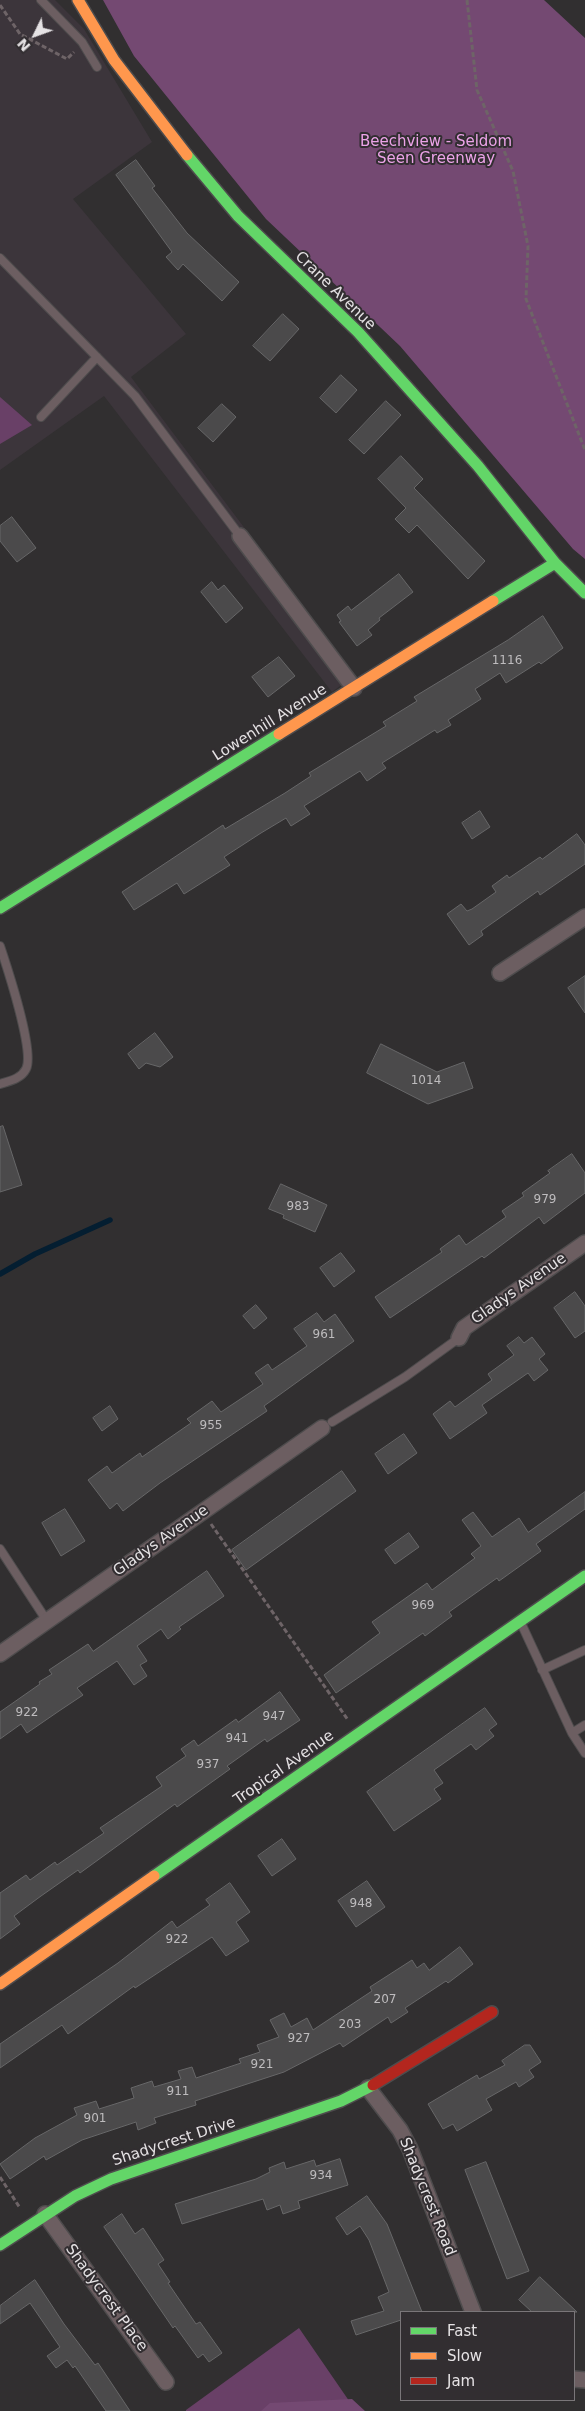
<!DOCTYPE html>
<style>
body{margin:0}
#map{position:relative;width:585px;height:2411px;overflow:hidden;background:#312f30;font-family:"DejaVu Sans",sans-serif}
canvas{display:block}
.legend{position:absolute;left:400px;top:2311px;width:175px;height:90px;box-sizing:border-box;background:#322e31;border:1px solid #7a7679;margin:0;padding:6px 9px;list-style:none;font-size:15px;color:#e5e2e4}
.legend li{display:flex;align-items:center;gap:10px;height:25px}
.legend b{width:25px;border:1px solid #7a7679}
.north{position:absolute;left:10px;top:10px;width:50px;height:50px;-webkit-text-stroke:4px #322e31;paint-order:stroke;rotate:228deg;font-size:14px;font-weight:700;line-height:20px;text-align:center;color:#e5e2e4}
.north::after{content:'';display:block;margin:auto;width:18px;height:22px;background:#e5e2e4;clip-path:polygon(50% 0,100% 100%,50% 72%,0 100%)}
</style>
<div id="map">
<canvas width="585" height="2411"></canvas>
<ul class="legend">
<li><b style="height:6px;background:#63d668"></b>Fast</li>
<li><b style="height:6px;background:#ff974d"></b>Slow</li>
<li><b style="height:6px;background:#b3261e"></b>Jam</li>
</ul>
<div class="north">N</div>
</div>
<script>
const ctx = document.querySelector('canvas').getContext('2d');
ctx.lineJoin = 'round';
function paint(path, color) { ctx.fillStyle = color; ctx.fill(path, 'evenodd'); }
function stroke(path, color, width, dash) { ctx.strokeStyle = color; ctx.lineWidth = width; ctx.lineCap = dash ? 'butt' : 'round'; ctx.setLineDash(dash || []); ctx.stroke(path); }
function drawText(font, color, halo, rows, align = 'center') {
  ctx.font = font + ' "DejaVu Sans",sans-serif'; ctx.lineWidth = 4; ctx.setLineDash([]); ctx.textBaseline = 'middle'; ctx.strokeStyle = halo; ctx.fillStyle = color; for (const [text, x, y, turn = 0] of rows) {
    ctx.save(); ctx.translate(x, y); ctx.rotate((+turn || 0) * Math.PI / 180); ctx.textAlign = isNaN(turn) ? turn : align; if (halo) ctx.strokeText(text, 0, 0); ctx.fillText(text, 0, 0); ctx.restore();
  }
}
paint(new Path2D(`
 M0,0H55L84,29L152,142L73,199L186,334L131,377L355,675L332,692L104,396L0,470Z`), '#3c353b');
paint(new Path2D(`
 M0,397L32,425L0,444Z
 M299,2328L356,2411H186V2410Z`), '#694067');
paint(new Path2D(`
 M103,0H544L585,38V559L573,549L400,346L266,219L134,56Z
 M352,2399L365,2411H261L270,2403Z`), '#744972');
stroke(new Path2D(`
 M0,1274L35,1254L110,1220`), '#041e31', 5.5);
const building = new Path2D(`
 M136,160L155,186L152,188L187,233L239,282L222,301L183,264L178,270L166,257L172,252L116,175Z
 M283,314L299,329L270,361L253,346Z
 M341,375L357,390L336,413L320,398Z
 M386,401L401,415L364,454L349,440Z
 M222,404L236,417L213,442L198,428Z
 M401,456L423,479L414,488L485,561L468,579L417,525L409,533L395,519L406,508L378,479Z
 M12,517L36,548L17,562L0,541V526Z
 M399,574L413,592L379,618L380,620L368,630L372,635L357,646L339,622L341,621L337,615L348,606L351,610Z
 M212,582L218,590L224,585L243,608L226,623L201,592Z
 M543,616L563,648L541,664L539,662L506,683L500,673L475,689L481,699L448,720L451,725L437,733L435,730L382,763L386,768L367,781L360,771L304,806L310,814L291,826L286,818L261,833L224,857L230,865L184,894L177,883L134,910L122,892L223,825L225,829L285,793L311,776L309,773L386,726L383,722L417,701L414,697L508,640Z
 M279,657L295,676L268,697L252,677Z
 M480,811L490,827L472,839L462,823Z
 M577,834L585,845V864L540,895L538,891L481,931L483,935L469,945L447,914L461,904L467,911L472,909L496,892L492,886L507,875L509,878L540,857L542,859Z
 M585,976V1013L568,988Z
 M155,1033L173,1057L160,1067L146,1063L139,1069L128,1054Z
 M381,1044L437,1072L464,1062L473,1088L428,1104L367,1073Z
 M3,1126L22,1185L0,1192V1127Z
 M572,1154L585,1173V1193L544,1224L539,1217L484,1258L482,1256L390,1318L375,1297L442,1252L440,1249L459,1235L466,1245L506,1217L502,1211L524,1196L522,1193L550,1173L548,1171Z
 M281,1184L327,1205L315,1232L283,1218L284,1215L269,1209Z
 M341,1253L355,1271L334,1287L320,1268Z
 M575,1292L585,1306V1331L575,1338L554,1308Z
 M256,1305L267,1318L254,1329L243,1316Z
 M317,1313L324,1322L335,1314L354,1341L264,1406L267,1411L160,1483L123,1511L117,1503L110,1509L88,1480L107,1466L112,1473L140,1453L142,1457L191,1423L187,1419L212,1401L221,1412L263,1384L255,1373L268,1364L272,1370L307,1346L294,1329Z
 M519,1337L524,1343L532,1337L545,1354L539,1359L548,1370L534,1381L528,1373L482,1405L487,1413L450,1439L433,1414L450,1401L455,1407L492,1380L488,1374L514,1355L507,1346Z
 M110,1406L118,1419L102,1431L93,1418Z
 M404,1434L417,1453L388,1474L375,1454Z
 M342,1471L356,1491L246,1570L232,1550Z
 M585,1492V1509L536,1544L541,1551L499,1581L497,1578L449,1612L452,1616L425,1636L423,1633L336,1693L324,1675L380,1633L372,1622L427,1583L432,1590L475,1558L471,1554L481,1546L462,1520L473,1512L492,1537L519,1518L528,1532Z
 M65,1509L85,1541L61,1556L42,1523Z
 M409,1533L419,1547L395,1564L385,1550Z
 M207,1571L224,1596L179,1627L181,1629L168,1639L161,1629L137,1646L147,1661L140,1665L147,1676L134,1685L117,1661L77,1688L83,1695L59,1711L27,1733L21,1724L0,1739V1712L40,1684L39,1682L52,1674L49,1670L88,1644L93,1651Z
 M280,1692L300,1720L267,1742L265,1739L227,1766L230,1769L177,1807L175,1804L80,1873L78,1870L41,1896L14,1916L20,1924L0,1939V1893L26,1875L30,1880L55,1862L57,1865L104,1833L100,1828L162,1786L156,1777L186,1756L181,1749L194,1740L198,1746L236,1719L238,1722Z
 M485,1708L497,1724L489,1730L494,1736L476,1750L471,1744L434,1770L443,1783L434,1789L441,1799L394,1831L367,1792Z
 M282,1839L296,1859L272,1876L258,1856Z
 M367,1881L385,1907L356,1927L338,1901Z
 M230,1883L250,1912L236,1922L249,1941L226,1956L212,1937L135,1988L134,1986L68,2034L62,2025L0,2068V2044L118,1963L172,1921L177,1928L210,1905L206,1900Z
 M460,1947L473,1964L448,1983L446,1981L405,2008L408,2012L391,2023L388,2017L343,2047L340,2043L284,2072L195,2101L196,2105L154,2118L156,2123L138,2130L136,2122L82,2140L46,2160L44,2156L10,2179L0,2164L35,2138L77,2115L74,2108L96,2101L99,2109L134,2098L131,2088L152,2081L154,2087L181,2079L178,2071L192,2067L196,2078L241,2063L239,2059L260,2052L257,2045L279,2037L270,2020L284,2013L291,2027L307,2018L313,2030L372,1991L370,1987L412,1960L417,1968L424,1963L429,1970Z
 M525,2045H530L541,2062L529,2070L534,2077L519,2087L516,2082L486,2099L492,2110L457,2131L453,2124L443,2129L428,2104L477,2075L479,2079L505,2065L502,2061Z
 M340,2159L348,2185L298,2201L300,2208L283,2214L280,2205L267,2210L263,2199L182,2224L175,2204L256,2179L270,2172L269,2168L284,2162L286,2169L314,2160L316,2166Z
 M486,2162L529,2271L507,2279L465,2170Z
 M367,2196L387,2224L422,2312H401V2320L356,2335L351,2321L384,2311L378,2297L389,2292L369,2240L360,2226L347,2235L336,2218Z
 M122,2214L135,2234L143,2228L164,2260L158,2264L170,2282L168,2283L196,2324L200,2322L222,2353L209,2362L203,2354L198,2358L175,2326L173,2328L104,2227Z
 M540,2277L577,2312H532L519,2300Z
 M35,2280L64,2324L95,2365L98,2363L130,2411H106L75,2366L73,2368L67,2360L56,2368L47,2356L60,2347L30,2303L0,2324V2306Z`);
paint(building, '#4b4a4b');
stroke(building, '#676768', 1);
const lane = new Path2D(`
 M41,0L82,42L97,67
 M0,258L135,396L240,536
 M41,417L97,357
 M0,946C7,967 35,1052 26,1069C21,1079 9,1081 0,1084
 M332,1422L405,1377L459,1338
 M0,1549L47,1621
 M521,1623L572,1733L585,1753
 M542,1670L585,1650
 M572,1733L585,1725`);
const street = new Path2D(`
 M240,536L354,688
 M500,973L585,917
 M459,1338L464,1328L585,1243
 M0,1654L322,1428
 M368,2088L400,2130L410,2149L473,2312
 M45,2214L166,2382
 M574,2379L585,2380`);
const fast = new Path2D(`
 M187,155L238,216L358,332L478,466L555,563L585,593
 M493,601L555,563
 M0,908L279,734
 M154,1876L585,1576
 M0,2245L75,2196L111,2179L341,2101L373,2085`);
const slow = new Path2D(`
 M78,0L114,60L187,155
 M279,734L493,601
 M0,1984L154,1876`);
const jam = new Path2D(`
 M373,2085L492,2012`);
stroke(lane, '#4e4c4d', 10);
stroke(street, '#4e4c4d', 18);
stroke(fast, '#4e4c4d', 14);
stroke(slow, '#4e4c4d', 14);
stroke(jam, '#4e4c4d', 14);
stroke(new Path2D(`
 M467,0L477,90L513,171L528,246L526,299L585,450
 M0,5L20,34L67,59L74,52
 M211,1524L348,1720
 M0,2177L20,2208`), '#6e6467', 3, [5, 2.5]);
stroke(lane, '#6c5e61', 8);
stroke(street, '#6c5e61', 15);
stroke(fast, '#63d668', 11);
stroke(slow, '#ff974d', 11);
stroke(jam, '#b3261e', 11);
drawText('12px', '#bebcbe', null, [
 ["1116",507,661],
 ["1014",426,1081],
 ["979",545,1200],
 ["983",298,1207],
 ["961",324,1335],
 ["955",211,1426],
 ["969",423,1606],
 ["922",27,1713],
 ["947",274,1717],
 ["941",237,1739],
 ["937",208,1765],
 ["948",361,1904],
 ["922",177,1940],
 ["207",385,2000],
 ["203",350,2025],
 ["927",299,2039],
 ["921",262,2065],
 ["911",178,2092],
 ["901",95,2119],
 ["934",321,2176]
]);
drawText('15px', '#eca3e8', '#322e31', [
 ["Beechview - Seldom",436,142],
 ["Seen Greenway",436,159]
]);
drawText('15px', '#e5e2e4', '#322e31', [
 ["Crane Avenue",335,291,44],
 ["Lowenhill Avenue",270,723,-32],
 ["Gladys Avenue",519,1289,-35],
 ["Gladys Avenue",161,1541,-35],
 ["Tropical Avenue",284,1768,-35],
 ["Shadycrest Drive",174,2142,-18],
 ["Shadycrest Road",427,2197,68],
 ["Shadycrest Place",106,2298,54]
]);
</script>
